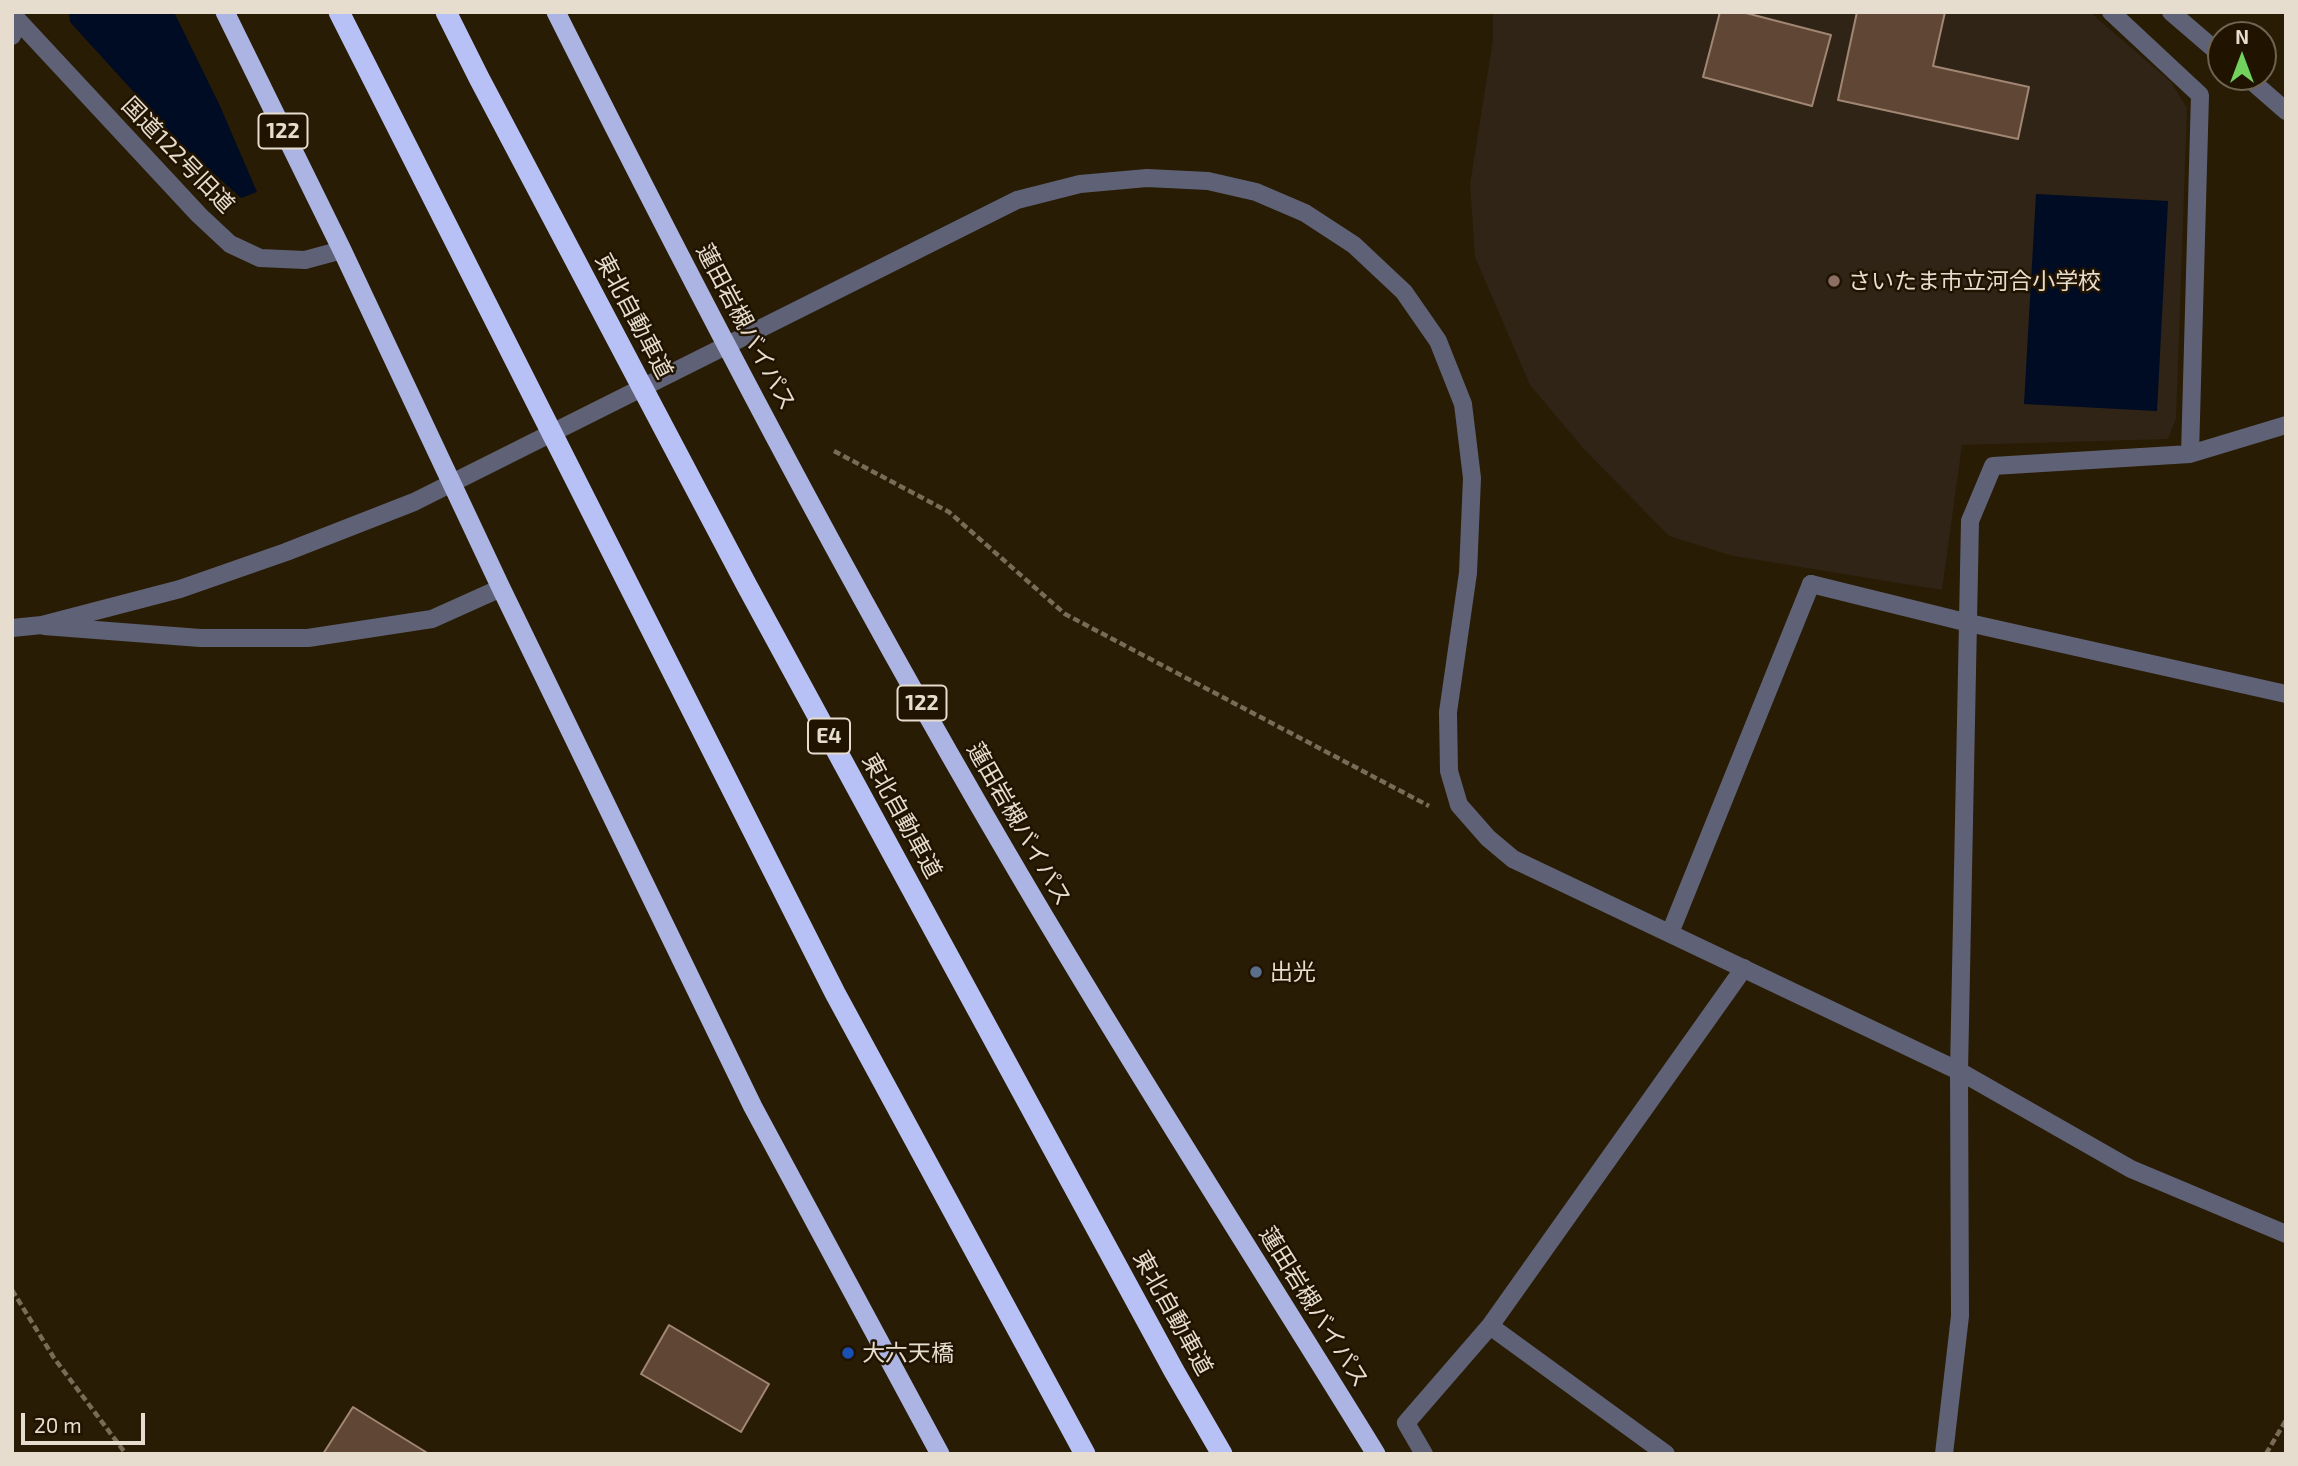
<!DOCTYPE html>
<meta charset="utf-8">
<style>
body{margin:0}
#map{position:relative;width:2298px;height:1466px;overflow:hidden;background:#291c04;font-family:"Exo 2",sans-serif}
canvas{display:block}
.frame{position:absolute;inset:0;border:14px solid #e6ddce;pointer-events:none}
.north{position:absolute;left:2207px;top:21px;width:70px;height:70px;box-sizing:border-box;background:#201300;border:2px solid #6f6452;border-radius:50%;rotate:0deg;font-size:19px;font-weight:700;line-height:28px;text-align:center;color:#e6ddce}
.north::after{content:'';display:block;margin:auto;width:24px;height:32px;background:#71d35e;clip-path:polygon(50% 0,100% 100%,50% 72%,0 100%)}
.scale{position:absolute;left:21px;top:1413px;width:124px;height:32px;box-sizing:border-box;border:4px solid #e6ddce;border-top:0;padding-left:9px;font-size:21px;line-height:24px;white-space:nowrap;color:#e6ddce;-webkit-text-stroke:5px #201300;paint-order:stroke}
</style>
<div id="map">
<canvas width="2298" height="1466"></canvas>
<div class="frame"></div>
<div class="north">N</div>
<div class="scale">20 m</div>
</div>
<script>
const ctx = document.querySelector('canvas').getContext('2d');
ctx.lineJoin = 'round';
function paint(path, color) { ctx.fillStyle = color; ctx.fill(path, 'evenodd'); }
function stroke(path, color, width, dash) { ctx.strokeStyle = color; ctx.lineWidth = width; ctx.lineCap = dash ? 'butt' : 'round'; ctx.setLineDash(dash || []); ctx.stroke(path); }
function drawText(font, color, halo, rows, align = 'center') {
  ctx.font = font + ' "Exo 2","Noto Sans JP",sans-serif'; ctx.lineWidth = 5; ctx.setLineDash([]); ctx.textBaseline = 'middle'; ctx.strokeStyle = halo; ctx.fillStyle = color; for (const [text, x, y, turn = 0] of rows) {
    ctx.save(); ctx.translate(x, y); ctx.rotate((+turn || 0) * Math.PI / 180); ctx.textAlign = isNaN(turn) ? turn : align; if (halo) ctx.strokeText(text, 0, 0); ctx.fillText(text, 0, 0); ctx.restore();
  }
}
paint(new Path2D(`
 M1493,12H2090L2171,82L2187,108L2176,419L2168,439L1962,445L1942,590L1733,556L1669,536L1582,447L1530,385L1475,257L1470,184L1493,40Z`), '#2f2415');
paint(new Path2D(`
 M69,12H174L220,106L257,192L241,198L182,145L70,22Z
 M2036,194L2168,201L2157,411L2024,404Z`), '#000b24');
const building = new Path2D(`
 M1720,12H1742L1831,35L1812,106L1703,77Z
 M1857,12H1945L1933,66L2029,87L2018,139L1838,100Z
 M669,1325L769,1384L741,1432L641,1374Z
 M353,1407L429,1454H323Z`);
paint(building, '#5f4635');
stroke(building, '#a28674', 2);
stroke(new Path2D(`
 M834,451L949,512L1065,614L1429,806
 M12,1290L54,1358L126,1454
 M2266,1454L2286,1420`), '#786c58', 4.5, [7, 3.5]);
stroke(new Path2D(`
 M1670,933L1811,584
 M1490,1326L1744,968
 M1424,1454L1406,1423L1490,1326L1666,1454`), '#5f6277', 18);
stroke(new Path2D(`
 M2111,12L2200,95L2190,454
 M12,36L18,21
 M1811,584L1969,623L2286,694
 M44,626L200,638H308L432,619L501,588
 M1959,1071L2131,1169L2286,1234
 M1944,1454L1960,1316L1959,1071L1970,521L1993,466L2190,454L2286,425`), '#5f6277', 18);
stroke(new Path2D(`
 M2171,12L2221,55
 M12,14L199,215L230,244L260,258L305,260L342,250
 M2247,77L2286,111
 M12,628L42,625L180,589L286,552L414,502L1017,200L1080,184L1147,178L1208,181L1256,192L1305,213L1354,245L1404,292L1438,341L1463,404L1472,478L1468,573L1448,712L1449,771L1459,805L1488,838L1513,859L1959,1071`), '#5f6277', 18);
stroke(new Path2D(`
 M225,12L342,250L501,588L753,1107L940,1454
 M556,12C698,295 845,577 1005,850C1124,1054 1252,1253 1376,1454`), '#acb4e3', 19);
stroke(new Path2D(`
 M339,12L835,993L1085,1454
 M446,12L479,78L746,584L1174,1371L1222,1454`), '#b8c1f5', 21);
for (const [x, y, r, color] of [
 [1834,281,7,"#8d6e63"],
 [1256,972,7,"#5c6f8a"],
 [848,1353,7,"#1a4fb4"]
]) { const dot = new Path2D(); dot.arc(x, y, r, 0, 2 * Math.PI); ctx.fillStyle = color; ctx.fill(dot); stroke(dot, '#201300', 2.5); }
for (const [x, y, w] of [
 [283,131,49],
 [922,703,49],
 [829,736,42]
]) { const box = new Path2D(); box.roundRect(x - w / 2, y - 17.5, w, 35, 5); ctx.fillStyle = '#201300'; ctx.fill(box); stroke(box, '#e6ddce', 2); }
drawText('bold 21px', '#e6ddce', null, [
 ["122",283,131],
 ["122",922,703],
 ["E4",829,736]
]);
drawText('23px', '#e6ddce', '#201300', [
 ["国道122号旧道",178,155,46],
 ["東北自動車道",634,316,62],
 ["蓮田岩槻バイパス",746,327,62],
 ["東北自動車道",902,816,61],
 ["蓮田岩槻バイパス",1019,824,60],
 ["蓮田岩槻バイパス",1314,1307,58],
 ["東北自動車道",1173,1313,61]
]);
drawText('23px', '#e6ddce', '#201300', [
 ["さいたま市立河合小学校",1848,281],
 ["出光",1270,972],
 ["大六天橋",862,1353]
], 'left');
</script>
